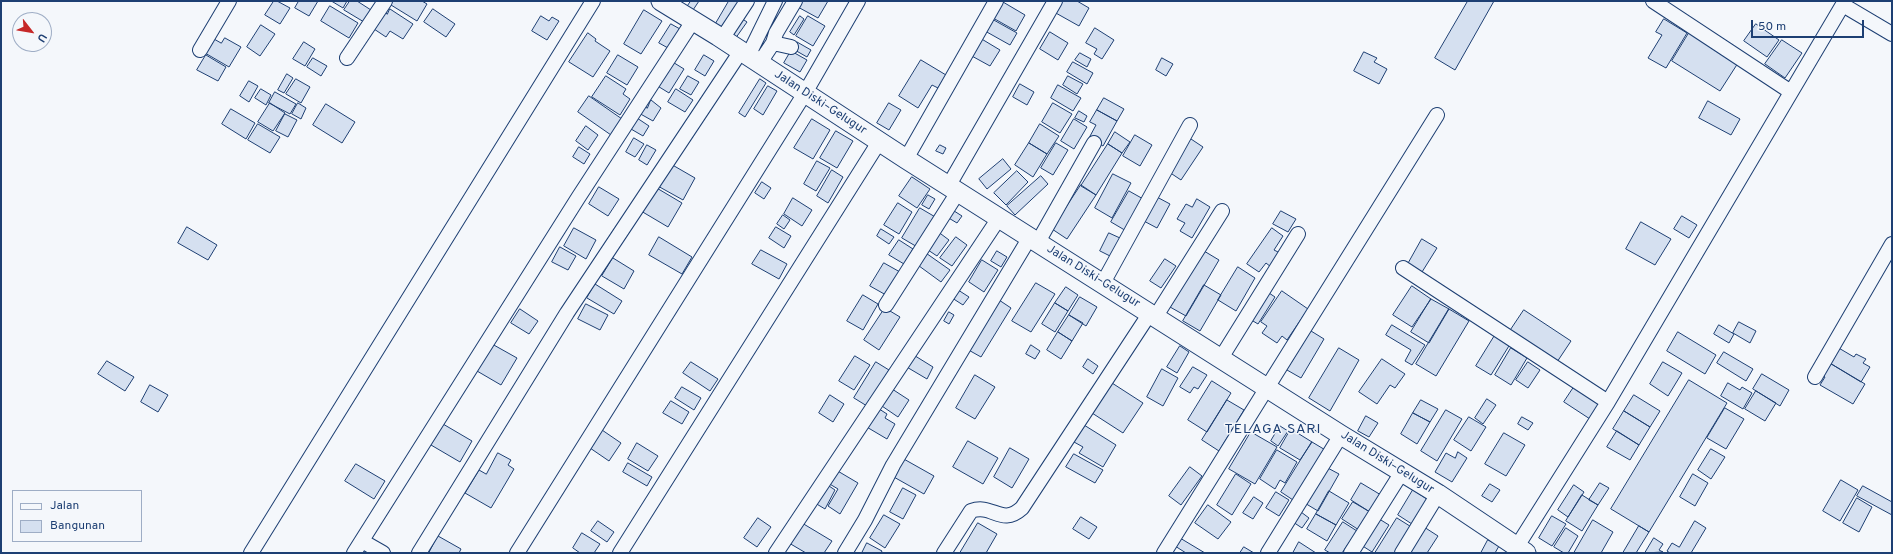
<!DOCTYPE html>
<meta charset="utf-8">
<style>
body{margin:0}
#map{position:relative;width:1893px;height:554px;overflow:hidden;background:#f4f7fb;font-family:Overpass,sans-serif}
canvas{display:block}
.frame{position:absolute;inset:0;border:2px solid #1d3f73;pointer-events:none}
.legend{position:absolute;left:12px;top:490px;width:130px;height:52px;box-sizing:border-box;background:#f4f7fb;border:1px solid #9eadc5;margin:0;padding:5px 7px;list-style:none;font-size:12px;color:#1d3f73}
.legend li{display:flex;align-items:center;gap:8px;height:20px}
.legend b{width:20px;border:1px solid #9eadc5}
.north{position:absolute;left:12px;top:12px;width:40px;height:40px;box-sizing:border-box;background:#f4f7fb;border:1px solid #9eadc5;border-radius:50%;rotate:121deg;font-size:11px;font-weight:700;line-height:16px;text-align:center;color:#1d3f73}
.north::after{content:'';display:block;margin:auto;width:14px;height:18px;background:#c62828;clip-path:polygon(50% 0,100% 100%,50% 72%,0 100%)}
.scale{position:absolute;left:1751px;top:20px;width:113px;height:18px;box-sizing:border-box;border:2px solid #1d3f73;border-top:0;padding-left:5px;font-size:12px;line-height:14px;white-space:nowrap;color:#1d3f73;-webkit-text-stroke:3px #f4f7fb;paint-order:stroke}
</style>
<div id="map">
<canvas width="1893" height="554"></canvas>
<div class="frame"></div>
<ul class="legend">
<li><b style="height:5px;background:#f4f7fb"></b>Jalan</li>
<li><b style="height:11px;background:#d5e0f0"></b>Bangunan</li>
</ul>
<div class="north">U</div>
<div class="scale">50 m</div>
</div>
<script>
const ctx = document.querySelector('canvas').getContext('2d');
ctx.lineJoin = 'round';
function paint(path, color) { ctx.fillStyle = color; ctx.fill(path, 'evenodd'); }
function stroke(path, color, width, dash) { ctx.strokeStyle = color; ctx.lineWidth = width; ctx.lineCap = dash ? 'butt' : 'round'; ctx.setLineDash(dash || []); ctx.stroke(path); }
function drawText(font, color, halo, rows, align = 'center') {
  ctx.font = font + ' Overpass,sans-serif'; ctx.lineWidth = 3; ctx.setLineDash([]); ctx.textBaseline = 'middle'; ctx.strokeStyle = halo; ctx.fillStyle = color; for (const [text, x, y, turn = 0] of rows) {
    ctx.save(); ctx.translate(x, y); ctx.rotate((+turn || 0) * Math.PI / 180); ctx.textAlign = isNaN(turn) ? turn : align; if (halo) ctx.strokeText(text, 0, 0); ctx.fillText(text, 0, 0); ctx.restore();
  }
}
const building = new Path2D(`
 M274,1H277L290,8L280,24L265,15Z
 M299,1H318L309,16L295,8Z
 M334,1H347L343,8L333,2Z
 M350,1H357L371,10L364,22L344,10Z
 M393,1H422L427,4L417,21L391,5Z
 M691,1H699L693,10L687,7Z
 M729,1H742L724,31L715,25Z
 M799,1H828L818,18L796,6Z
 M1061,1H1077L1089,8L1079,26L1054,12Z
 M1468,1H1494L1455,70L1435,58Z
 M1003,2L1025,15L1016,31L993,18Z
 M330,6L358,23L349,38L321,21Z
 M390,9L413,24L403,39L390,31L386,37L371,27L382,10L387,14Z
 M433,9L455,24L446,37L424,22Z
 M644,10L662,21L641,54L624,44Z
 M541,16L549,21L552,17L559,21L547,40L532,31Z
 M738,16L747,22L735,39L727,34Z
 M800,16L804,19L794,35L790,32Z
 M808,16L825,26L813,46L796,36Z
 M992,19L1017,33L1010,45L985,31Z
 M1664,19L1687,33L1666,68L1648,58L1662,35L1656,32Z
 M671,24L680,29L668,48L659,43Z
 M1756,24L1779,40L1767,57L1744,41Z
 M261,25L275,34L260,56L247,47Z
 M1095,28L1114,40L1102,59L1094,54L1097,49L1086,43Z
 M1050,32L1068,43L1058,60L1040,49Z
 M588,33L596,39L595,41L610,51L593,77L569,62Z
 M1689,33L1738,63L1720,91L1672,61Z
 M225,38L241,47L229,67L205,53L214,39L221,43Z
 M980,38L1000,50L990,66L970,55Z
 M1782,40L1802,53L1785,78L1765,64Z
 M304,42L315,49L305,66L293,59Z
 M797,42L811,50L807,57L793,49Z
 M791,51L807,60L800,72L784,63Z
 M1364,52L1377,58L1374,62L1387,69L1379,84L1354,71Z
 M1080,53L1091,59L1087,67L1075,60Z
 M206,55L226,67L218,81L197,70Z
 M618,55L638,67L627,85L607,73Z
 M704,55L714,61L705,76L695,70Z
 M313,58L327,66L321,76L307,67Z
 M1162,58L1173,64L1166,76L1156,70Z
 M921,60L946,75L938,88L932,85L918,108L899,96Z
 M671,61L684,69L669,93L656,85Z
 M1073,62L1093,73L1087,84L1067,72Z
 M287,74L293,78L284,93L278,90Z
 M606,76L626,89L623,94L630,99L620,115L592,97Z
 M688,76L699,82L691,95L680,89Z
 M1068,76L1083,84L1077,94L1063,85Z
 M296,79L310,87L301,103L286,94Z
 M760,79L766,83L745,117L739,113Z
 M249,81L258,86L249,102L240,96Z
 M1020,84L1034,92L1027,105L1013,97Z
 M1058,85L1081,98L1073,111L1051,98Z
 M768,86L777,91L763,115L754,109Z
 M261,89L271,95L266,105L255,98Z
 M676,89L693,100L685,112L668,102Z
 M275,92L296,104L290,114L269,103Z
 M589,96L622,119L611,135L578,112Z
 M1104,98L1124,109L1117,121L1097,110Z
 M651,100L661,108L653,121L637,112L642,105L647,108Z
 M1708,101L1740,119L1731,135L1699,118Z
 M270,103L285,113L273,131L258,122Z
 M298,103L306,108L301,119L292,114Z
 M889,103L901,110L889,130L877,123Z
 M1053,103L1072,114L1060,133L1042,122Z
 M326,104L355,122L342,143L313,125Z
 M231,109L255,123L246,139L222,124Z
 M1097,110L1117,121L1103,146L1089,138L1096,125L1090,122Z
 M1079,111L1087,116L1084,122L1075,118Z
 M285,114L297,120L288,137L276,131Z
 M637,118L649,126L643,136L631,129Z
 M812,119L830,130L813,159L794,148Z
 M1074,119L1087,127L1074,149L1061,141Z
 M258,124L280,137L270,153L248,140Z
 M1040,124L1059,136L1047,154L1029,143Z
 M586,126L598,135L588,150L576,141Z
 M836,131L853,141L837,168L820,158Z
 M1115,132L1130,142L1122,153L1108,144Z
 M1135,135L1152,145L1140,166L1123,156Z
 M1188,137L1203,147L1181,180L1166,170Z
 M634,138L644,144L635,157L626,152Z
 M1029,143L1047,154L1033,177L1015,165Z
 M1056,143L1068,150L1053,175L1041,168Z
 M1108,144L1122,153L1096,195L1081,186Z
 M647,145L656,150L647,165L639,160Z
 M940,145L946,148L943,154L936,151Z
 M579,147L590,154L584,164L573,157Z
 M1003,159L1011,169L987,189L979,179Z
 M817,161L830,168L816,191L804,184Z
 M669,163L695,178L683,200L656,185Z
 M832,170L843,177L828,203L817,196Z
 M1017,171L1028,182L1006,205L994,193Z
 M1113,174L1131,183L1112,218L1095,208Z
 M1041,176L1048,184L1015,215L1007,206Z
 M912,177L930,189L917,208L899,196Z
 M762,182L771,188L764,199L755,193Z
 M1081,185L1096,195L1067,239L1052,229Z
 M599,187L619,199L608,216L589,204Z
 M655,187L682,203L668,227L641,211Z
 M1129,191L1145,200L1128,232L1111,222Z
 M928,195L935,199L929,209L922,205Z
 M1155,196L1170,204L1157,228L1142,220Z
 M793,198L812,210L802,226L784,214Z
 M1197,199L1210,207L1192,238L1180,231L1185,223L1177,219L1186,204L1192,207Z
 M898,203L912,212L899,234L884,225Z
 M920,208L937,218L919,248L902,238Z
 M951,209L962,216L957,223L947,217Z
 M1281,211L1296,219L1288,232L1273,224Z
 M783,215L790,220L784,229L777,224Z
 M1682,216L1697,225L1689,238L1674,229Z
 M1641,222L1671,239L1655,265L1626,249Z
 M187,227L217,245L208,260L178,243Z
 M776,227L791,236L784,248L769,238Z
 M574,228L596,240L586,259L564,246Z
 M1272,228L1283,236L1274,250L1280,253L1271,267L1266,263L1259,272L1247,264Z
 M881,229L894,237L889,244L877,236Z
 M937,231L949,240L937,256L925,248Z
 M1109,233L1120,238L1110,256L1100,251Z
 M659,237L692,257L682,274L649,255Z
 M956,237L967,245L952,266L940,258Z
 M1422,239L1437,248L1422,272L1408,264Z
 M899,240L913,249L904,264L889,255Z
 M560,247L576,256L568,270L552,262Z
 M761,250L787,264L779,279L752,264Z
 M923,251L950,270L941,282L915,263Z
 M997,251L1007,257L1001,267L991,261Z
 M1204,251L1219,260L1186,316L1170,307Z
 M613,258L634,271L624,289L602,276Z
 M1165,259L1176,266L1161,288L1150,281Z
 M982,260L998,270L984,292L969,282Z
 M884,263L900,272L886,295L870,286Z
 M1238,267L1255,278L1236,311L1218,300Z
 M1036,283L1055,294L1031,332L1012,321Z
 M595,284L622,301L614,314L587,298Z
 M1204,285L1221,295L1200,331L1183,321Z
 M1412,286L1431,299L1412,327L1393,315Z
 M1066,287L1078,295L1068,311L1055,303Z
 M1260,287L1275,297L1258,324L1243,315Z
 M955,288L969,297L963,305L949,296Z
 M1282,291L1308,309L1287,340L1282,336L1277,343L1262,333L1267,326L1261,322Z
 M863,295L878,304L863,330L847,321Z
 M1080,297L1097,307L1086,326L1069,315Z
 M996,298L1011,308L981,357L965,348Z
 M1431,299L1449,309L1429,343L1411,332Z
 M1055,303L1068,311L1055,332L1042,324Z
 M586,304L608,315L600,330L578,319Z
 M885,308L900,317L879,350L864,340Z
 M520,309L538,321L529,334L511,323Z
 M1449,309L1469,321L1436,376L1416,364Z
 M1524,310L1571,341L1557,362L1510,331Z
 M949,312L954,315L949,324L944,321Z
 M1069,315L1083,323L1072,341L1058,332Z
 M1739,322L1756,331L1750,343L1733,333Z
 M1392,325L1425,345L1412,365L1405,361L1411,350L1386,335Z
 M1719,325L1734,334L1729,343L1714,334Z
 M1311,331L1324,339L1301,378L1287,370Z
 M1058,332L1072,341L1061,359L1047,350Z
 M1497,332L1512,341L1491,375L1476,366Z
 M1678,332L1716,355L1705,374L1667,351Z
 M492,344L517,358L501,385L477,371Z
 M1031,345L1040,351L1035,359L1026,354Z
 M1180,346L1189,352L1177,373L1167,367Z
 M1837,347L1854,357L1856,354L1866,359L1863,363L1870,367L1861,382L1828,362Z
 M1339,348L1359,360L1330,411L1309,398Z
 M1511,348L1527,358L1511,385L1495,375Z
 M1724,352L1753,369L1746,381L1717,363Z
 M912,354L933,367L927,379L905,366Z
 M855,356L870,365L854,390L839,381Z
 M1088,359L1098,366L1093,374L1083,367Z
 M1382,359L1405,374L1395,388L1390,385L1377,404L1359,392Z
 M107,361L134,377L125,391L98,374Z
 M691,362L718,379L710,391L683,373Z
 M876,362L889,370L867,406L854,398Z
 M1528,362L1540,370L1528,388L1516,380Z
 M1663,362L1682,373L1668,396L1650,384Z
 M1828,362L1865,384L1853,404L1820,385L1825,377L1821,374Z
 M1193,367L1207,375L1198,389L1194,387L1190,393L1180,387Z
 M1162,369L1178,378L1163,406L1147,397Z
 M1762,374L1789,390L1780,406L1753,389Z
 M975,375L995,387L975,419L956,408Z
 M1689,380L1727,403L1649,532L1611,509Z
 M1212,381L1231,393L1207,432L1188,420Z
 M1112,383L1143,403L1123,433L1092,413Z
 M1728,383L1740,390L1742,387L1752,393L1743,409L1721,396Z
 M1576,384L1602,401L1590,419L1564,402Z
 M150,385L168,395L158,412L141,402Z
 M682,387L701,398L694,410L675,398Z
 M889,387L909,400L898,417L879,404Z
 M1756,391L1776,403L1765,421L1745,409Z
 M830,395L844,404L833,422L819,413Z
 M1634,395L1660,411L1650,427L1624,411Z
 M1487,399L1496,405L1483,424L1475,418Z
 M1227,400L1244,410L1219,451L1202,440Z
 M1421,400L1438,409L1430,422L1413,413Z
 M671,401L689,412L682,424L663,413Z
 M876,407L887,414L885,418L895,424L887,439L865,426Z
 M1725,408L1744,419L1726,449L1707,438Z
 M1446,410L1462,419L1437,461L1421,451Z
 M1624,411L1650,427L1639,445L1613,429Z
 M1413,413L1430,422L1417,444L1401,434Z
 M1366,416L1378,423L1369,437L1358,431Z
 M1469,417L1486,427L1471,451L1454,440Z
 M1522,417L1533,423L1528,430L1518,424Z
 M443,424L472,441L460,462L431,445Z
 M1084,425L1116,445L1103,467L1079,453L1083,447L1074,442Z
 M1280,426L1288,431L1278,446L1271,441Z
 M1291,429L1312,442L1300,460L1280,448Z
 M602,430L621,443L609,461L590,448Z
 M1617,431L1639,445L1630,460L1607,447Z
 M1251,432L1277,447L1255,484L1229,469Z
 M1504,433L1525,445L1506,476L1485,464Z
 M968,441L998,458L983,484L953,467Z
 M1312,442L1327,451L1296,502L1281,492Z
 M637,443L658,456L648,471L628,459Z
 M1010,448L1029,459L1012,488L994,477Z
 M1711,449L1725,457L1711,479L1698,470Z
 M1277,450L1297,462L1285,483L1280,480L1275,489L1260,479Z
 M1458,452L1467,458L1452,482L1435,472L1446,453L1455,458Z
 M498,453L511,460L508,465L514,469L491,508L465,493L479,470L486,474Z
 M1074,454L1103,470L1095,483L1066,467Z
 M902,458L934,476L924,494L892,476Z
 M628,463L652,477L647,486L623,472Z
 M356,464L385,481L374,499L345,481Z
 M1324,466L1339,474L1318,511L1303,502Z
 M1190,467L1202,476L1181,505L1169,496Z
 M836,470L858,483L840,514L828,506L838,489L828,483Z
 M1236,474L1251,484L1232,515L1217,505Z
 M1693,474L1708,483L1695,506L1680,497Z
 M1841,480L1858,490L1840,521L1823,511Z
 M1361,483L1381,495L1370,512L1351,500Z
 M1600,483L1609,488L1598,505L1589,500Z
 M826,484L835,490L825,509L815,503Z
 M1490,484L1500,490L1492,502L1482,496Z
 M1574,485L1584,492L1568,517L1558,510Z
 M1863,486L1892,502V515L1857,496Z
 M903,488L916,495L903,519L890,512Z
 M1413,490L1430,501L1415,526L1398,515Z
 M1329,491L1349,503L1336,525L1316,514Z
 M1276,492L1289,500L1279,516L1266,508Z
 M1582,495L1598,505L1582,531L1566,521Z
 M1254,497L1263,503L1253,519L1243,513Z
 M1857,498L1872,507L1859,532L1843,523Z
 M1353,502L1370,512L1359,530L1342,519Z
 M1208,505L1231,522L1218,539L1195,523Z
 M1297,509L1309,518L1302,528L1290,520Z
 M1316,514L1336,525L1327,541L1307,529Z
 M884,515L900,524L885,548L870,538Z
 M1552,516L1566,524L1552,546L1539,538Z
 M1081,517L1097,527L1089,539L1073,529Z
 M1376,517L1389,525L1372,552L1358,543Z
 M758,518L771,527L757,547L744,538Z
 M1397,518L1413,528L1398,553H1375Z
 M1593,520L1613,532L1601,553H1574Z
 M598,521L614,532L607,542L591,531Z
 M1695,521L1706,528L1691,553H1670L1667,551L1672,543L1679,547Z
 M1343,522L1357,531L1342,553H1330L1325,550Z
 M802,523L832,541L824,553H806L789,543Z
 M978,523L997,534L986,553H960Z
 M1639,526L1649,532L1636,553H1623Z
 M1424,527L1438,536L1427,553H1408Z
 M1566,528L1578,536L1568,553H1564L1554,547Z
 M582,533L600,544L594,553H580L573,548Z
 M438,536L461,549L459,553H429Z
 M1180,538L1205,553H1186L1175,546Z
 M1654,538L1663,544L1659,550L1663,552L1645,553Z
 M1488,540L1499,546L1495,553H1481Z
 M1299,542L1316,553H1293Z
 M867,543L882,551L881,553H862Z
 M1244,547L1254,553H1240Z`);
paint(building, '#d5e0f0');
stroke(building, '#1d3f73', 1);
const minor = new Path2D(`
 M1653,1L1791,92
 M1843,5L1892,34
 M722,39L747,1
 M773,43L776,33L795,1
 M200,50L229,1
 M748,56L775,1
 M347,58L385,1
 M759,64L773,43L791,47
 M906,159L996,1
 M949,185L1055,1
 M1038,242L1094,143
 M1403,268L1608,402
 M1103,283L1190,125
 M886,305L958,192
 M1156,316L1222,211
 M1221,358L1298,234
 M1815,377L1892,244
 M362,541L383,553
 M1516,548L1608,402L1845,1
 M251,553L593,1
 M354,553L578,198L693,21
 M419,553L567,313L741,51
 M517,553L805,93L858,1
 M620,553L879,142
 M776,553L999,218
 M845,553L865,520L893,465L1030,237
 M944,553L971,511C993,503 1001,527 1022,508L1150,313
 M1164,553L1437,115
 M1268,553L1341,435
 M1351,553L1402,472
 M1402,553L1438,494`);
const secondary = new Path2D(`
 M661,1L718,36L906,159L1341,435L1438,494L1526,553`);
stroke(minor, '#1d3f73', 16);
stroke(secondary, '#1d3f73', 21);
stroke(minor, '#f4f7fb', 14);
stroke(secondary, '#f4f7fb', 19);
drawText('12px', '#1d3f73', '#f4f7fb', [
 ["Jalan Diski–Gelugur",820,103,33],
 ["Jalan Diski–Gelugur",1093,277,32],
 ["Jalan Diski–Gelugur",1387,463,32]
]);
ctx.letterSpacing = '1px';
drawText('14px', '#1d3f73', '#f4f7fb', [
 ["TELAGA SARI",1273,430]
]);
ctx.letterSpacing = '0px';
</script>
